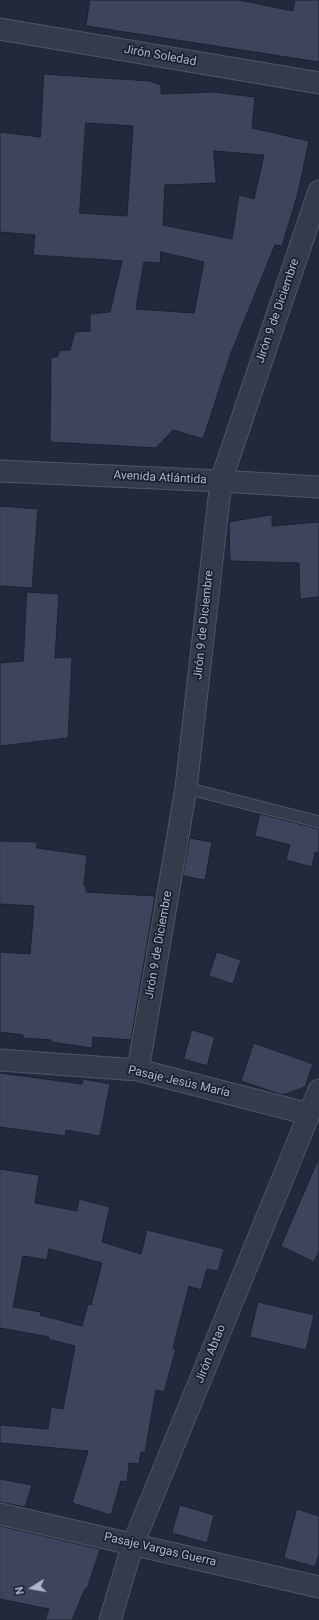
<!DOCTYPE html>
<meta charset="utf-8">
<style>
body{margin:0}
#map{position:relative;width:319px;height:1620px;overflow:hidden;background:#21293b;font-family:Roboto,sans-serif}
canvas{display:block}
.north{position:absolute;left:12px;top:1568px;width:40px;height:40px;-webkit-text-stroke:3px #1a2030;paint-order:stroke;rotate:259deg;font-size:11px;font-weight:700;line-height:16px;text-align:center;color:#afb6c7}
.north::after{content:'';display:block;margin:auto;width:14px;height:18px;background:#afb6c7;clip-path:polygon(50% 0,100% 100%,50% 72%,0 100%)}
</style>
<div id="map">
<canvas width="319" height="1620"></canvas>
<div class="north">N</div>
</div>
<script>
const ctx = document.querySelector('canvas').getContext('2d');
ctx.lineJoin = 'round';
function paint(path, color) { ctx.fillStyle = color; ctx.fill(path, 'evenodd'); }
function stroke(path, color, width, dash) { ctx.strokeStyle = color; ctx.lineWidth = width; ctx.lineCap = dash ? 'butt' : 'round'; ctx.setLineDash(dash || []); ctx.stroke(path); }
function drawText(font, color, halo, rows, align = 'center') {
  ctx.font = font + ' Roboto,sans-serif'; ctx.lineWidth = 3.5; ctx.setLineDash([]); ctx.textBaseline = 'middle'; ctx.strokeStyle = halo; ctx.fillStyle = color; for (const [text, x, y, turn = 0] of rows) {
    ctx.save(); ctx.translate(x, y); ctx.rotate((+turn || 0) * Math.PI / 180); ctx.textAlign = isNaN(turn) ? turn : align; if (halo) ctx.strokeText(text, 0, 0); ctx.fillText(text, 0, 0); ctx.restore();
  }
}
const building = new Path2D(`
 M90,0H239L293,11L295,0H319V62L86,26Z
 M44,74L150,81L161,85V94L214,92L255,97L252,128L309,141L298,193L282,246L275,245L231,353L203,439L173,430L156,448L50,442L51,358L58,356L59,351L70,350L75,332L90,331V314L110,312L122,261L33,255L35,235L0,232V132L40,137ZM86,123L133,126L127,216L80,213ZM214,151L264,155L254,199L239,195L232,239L163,225L165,185L216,183ZM161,252L204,262L194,313L136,309L144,262L160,263Z
 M0,506L38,509L32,588L0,586Z
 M272,515V526L319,522V597L300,599L299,563L230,561L229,522Z
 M27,592L59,594L55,658L72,657L68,738L0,746V663L23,661Z
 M260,814L319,829V853L315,852L312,867L286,860L290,845L255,836Z
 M190,838L212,842L205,880L183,876Z
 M0,841L37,842V848L87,855L84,886H86V892L155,896L131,1040L93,1037L92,1048L51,1042V1040L23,1038V1035L0,1032V952L30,954L34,906L0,904Z
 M217,952L241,960L233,984L209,976Z
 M192,1030L215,1037L207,1066L184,1059Z
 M254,1043L313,1064L305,1087L283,1095L241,1081Z
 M0,1073L82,1084L83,1079L110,1084L100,1136L66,1130L65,1136L0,1127Z
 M319,1158V1251L314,1262L281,1246Z
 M0,1169L39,1175L35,1203L77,1211L79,1199L110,1207L102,1242L141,1254L147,1230L224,1249L218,1271L207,1269L201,1290L189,1286L173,1348L176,1349L164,1392L156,1390L145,1452H141L139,1464L129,1463L127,1482L121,1481L111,1515L72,1503L88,1451L0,1443V1425L48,1429L51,1407L63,1409L75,1346L48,1339L49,1337L0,1328ZM49,1249L102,1263L91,1305L88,1304L82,1326L40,1315L41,1312L13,1307L23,1256L47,1260Z
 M258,1302L314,1315L306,1350L250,1337Z
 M0,1479L32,1485L25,1507L0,1502Z
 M180,1505L214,1515L207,1543L172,1533Z
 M297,1509L319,1516V1554L315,1567L284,1558Z
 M0,1526L100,1549L87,1589H85L72,1620H45L49,1609L0,1599Z`);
paint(building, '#3c455b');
stroke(building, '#1c2232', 1);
const lane = new Path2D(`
 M186,788L319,822`);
const street = new Path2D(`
 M0,29L319,83
 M0,471L221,481L319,487
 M0,1060L138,1070L309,1114
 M138,1070L186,788L221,481L319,191
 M0,1514L319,1587
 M110,1620L133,1544L319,1090`);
stroke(lane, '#4f5666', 13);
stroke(street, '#4f5666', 23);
stroke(lane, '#343b4b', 11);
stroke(street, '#343b4b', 21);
drawText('12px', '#afb6c7', '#1a2030', [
 ["Jirón Soledad",160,56,10],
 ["Jirón 9 de Diciembre",278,311,-71],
 ["Avenida Atlántida",160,478,3],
 ["Jirón 9 de Diciembre",204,625,-84],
 ["Jirón 9 de Diciembre",159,945,-80],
 ["Pasaje Jesús María",179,1082,13],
 ["Jirón Abtao",211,1354,-68],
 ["Pasaje Vargas Guerra",160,1550,13]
]);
</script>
